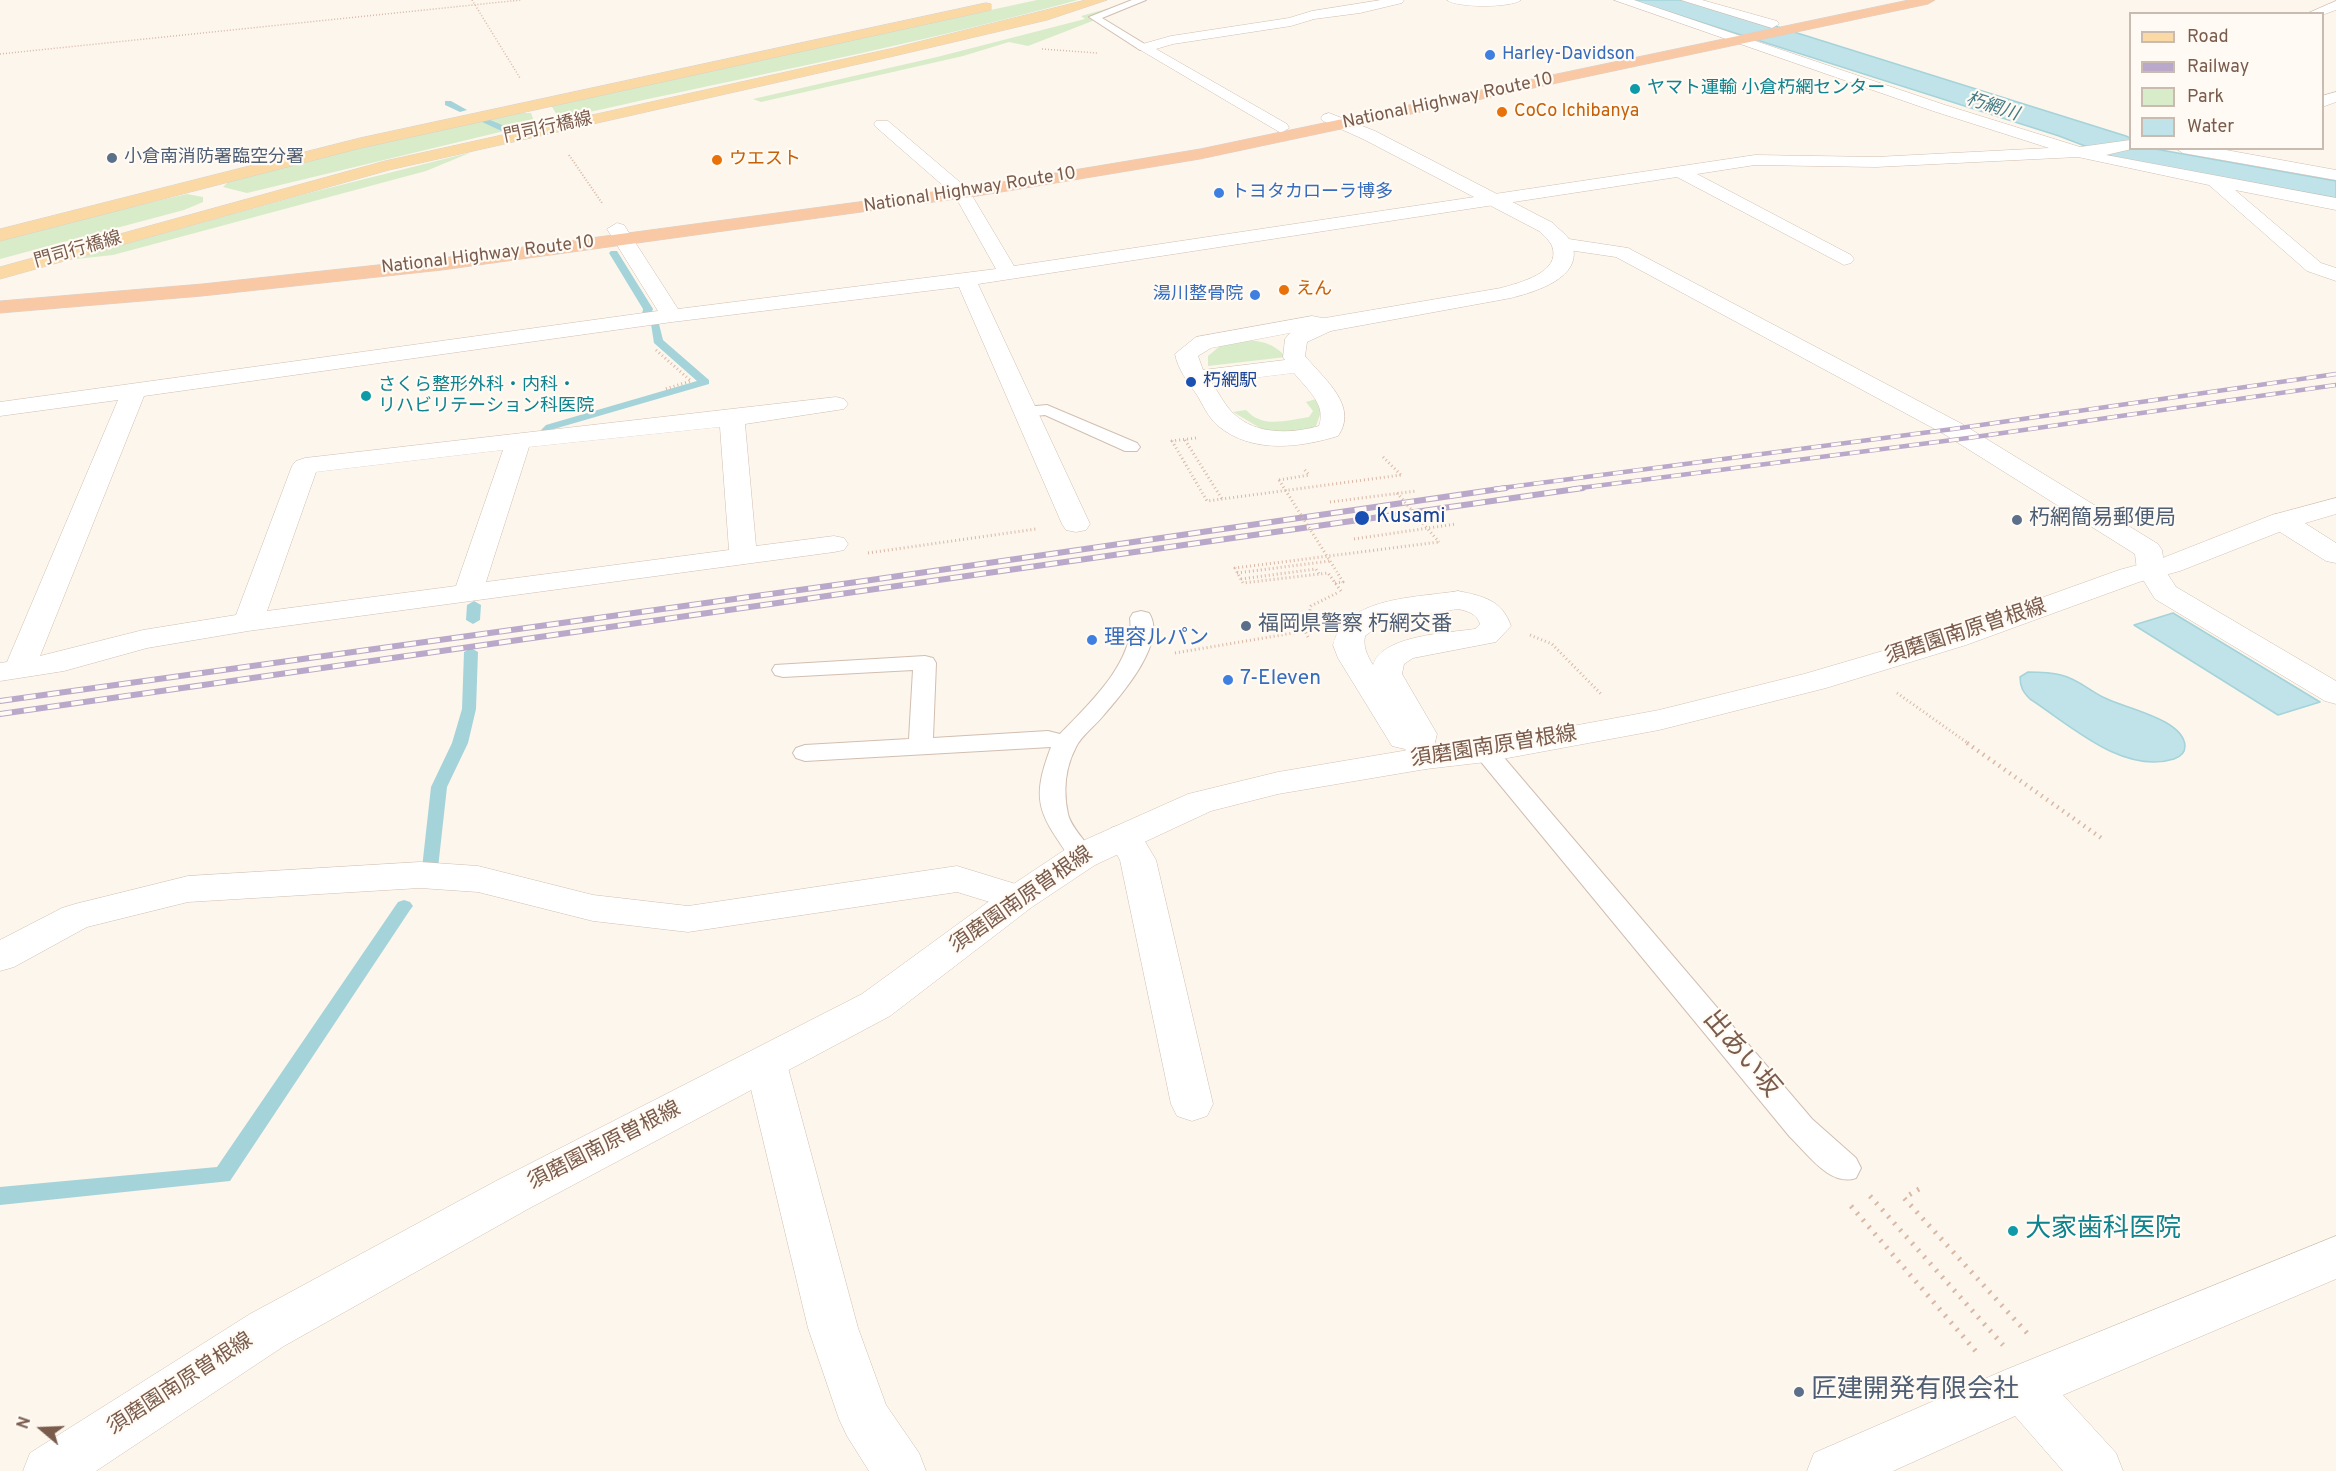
<!DOCTYPE html>
<meta charset="utf-8">
<style>
body{margin:0}
#map{position:relative;width:2336px;height:1471px;overflow:hidden;background:#fdf6ec;font-family:Overpass,sans-serif}
canvas{display:block}
.legend{position:absolute;left:2129px;top:12px;width:195px;height:138px;box-sizing:border-box;background:#fffaf3;border:2px solid #cabbb1;margin:0;padding:8px 10px;list-style:none;font-size:18px;color:#7a5c4d}
.legend li{display:flex;align-items:center;gap:12px;height:30px}
.legend b{width:30px;border:2px solid #cabbb1}
.north{position:absolute;left:12px;top:1399px;width:60px;height:60px;-webkit-text-stroke:4px #fffaf3;paint-order:stroke;rotate:289deg;font-size:16px;font-weight:700;line-height:24px;text-align:center;color:#7a5c4d}
.north::after{content:'';display:block;margin:auto;width:21px;height:27px;background:#7a5c4d;clip-path:polygon(50% 0,100% 100%,50% 72%,0 100%)}
</style>
<div id="map">
<canvas width="2336" height="1471"></canvas>
<ul class="legend">
<li><b style="height:8px;background:#fbd9a5"></b>Road</li>
<li><b style="height:8px;background:#b9a8c9"></b>Railway</li>
<li><b style="height:16px;background:#d8ecc9"></b>Park</li>
<li><b style="height:16px;background:#bfe3e8"></b>Water</li>
</ul>
<div class="north">N</div>
</div>
<script>
const ctx = document.querySelector('canvas').getContext('2d');
ctx.lineJoin = 'round';
function paint(path, color) { ctx.fillStyle = color; ctx.fill(path, 'evenodd'); }
function stroke(path, color, width, dash) { ctx.strokeStyle = color; ctx.lineWidth = width; ctx.lineCap = dash ? 'butt' : 'round'; ctx.setLineDash(dash || []); ctx.stroke(path); }
function drawText(font, color, halo, rows, align = 'center') {
  ctx.font = font + ' Overpass,"Noto Sans JP",sans-serif'; ctx.lineWidth = 4.5; ctx.setLineDash([]); ctx.textBaseline = 'middle'; ctx.strokeStyle = halo; ctx.fillStyle = color; for (const [text, x, y, turn = 0] of rows) {
    ctx.save(); ctx.translate(x, y); ctx.rotate((+turn || 0) * Math.PI / 180); ctx.textAlign = isNaN(turn) ? turn : align; if (halo) ctx.strokeText(text, 0, 0); ctx.fillText(text, 0, 0); ctx.restore();
  }
}
paint(new Path2D(`
 M1037,0H1078C915,45 750,76 585,113L557,115L551,105Z
 M1128,3L1095,20L1028,46L1009,42L963,56L761,102L753,99L937,57L1085,19L1081,16Z
 M511,113H531L534,121L525,126L247,193L223,187L228,182L292,164Z
 M472,152L426,171L113,255L67,260L309,193Z
 M187,194L203,197V202L184,210L0,259V241L75,220Z
 M1249,340C1265,342 1274,344 1286,357L1208,366V356L1220,346Z
 M1316,399L1322,409L1316,426L1306,431L1274,432L1260,428L1233,412L1246,410C1263,429 1287,420 1309,417L1313,411L1306,402Z`), '#d8ecc9');
const water = new Path2D(`
 M1631,0H1692L2126,136L2130,138V148L2155,149L2336,181V198L2116,158L2059,136Z
 M2173,613L2320,702L2278,715L2134,625Z
 M2028,672C2039,672 2050,672 2061,675C2078,679 2090,691 2105,698C2124,708 2184,719 2185,746C2185,753 2180,757 2174,759C2123,775 2070,725 2030,699C2023,692 2020,687 2020,677Z`);
paint(water, '#bfe3e8');
stroke(water, '#a5d3da', 1.5);
paint(new Path2D(`
 M445,101H451L467,110L460,112L445,105Z
 M483,117L514,130L515,132L508,134L480,121Z
 M611,251H617L653,309L650,317L642,315L643,309L609,253Z
 M651,324H659L663,340L709,380V384L554,429L551,432H543L541,430L546,425L697,381L654,343Z
 M474,601L481,605L480,620L473,624L466,620L467,605Z
 M471,648L478,652L476,709L468,743L447,787L438,868L436,872H424L422,868L431,787L452,743L462,709L464,652Z
 M404,900L410,902L413,906L410,910L230,1181L0,1205V1187L217,1167L398,902Z`), '#a5d3da');
const service = new Path2D(`
 M1132,0H1146L1102,18L1148,46V50H1140L1089,17Z
 M1047,405L1137,443L1140,447L1137,451H1125L1045,415L1025,417L1016,412L1025,407Z
 M1141,611L1149,613C1168,642 1121,695 1103,716C1095,726 1081,736 1076,747C1065,768 1063,791 1068,814C1071,828 1088,843 1095,856L1091,862L1082,865L1073,862C1041,815 1029,804 1051,747L805,761L796,758L793,753L796,748L805,745L909,739L913,670L783,677L775,675L772,670L775,665L925,656L933,658L936,663L933,738L1048,731L1060,734C1088,705 1136,661 1130,618L1133,613Z
 M1486,744L1495,747L1812,1119L1856,1158L1861,1168L1856,1178C1830,1187 1808,1154 1790,1137L1477,757L1474,752L1477,747Z`);
const minor = new Path2D(`
 M1381,0H1404L1402,3L1360,13L1314,19L1291,26L1173,44L1156,49L1287,124L1289,128L1281,133L1137,48L1139,45L1171,36L1289,18L1312,11Z
 M1447,0H1521C1511,8 1456,8 1447,0Z
 M1614,0H1634L1945,105L2080,147L2130,140V148H2136L2106,155L2336,198V210L2235,190L2321,263L2336,268V281L2307,271L2209,185L2078,157L1876,167L1755,165L1697,174L1851,255L1854,259L1851,263L1844,265L1677,177L978,284L1090,524L1086,530L1076,532L1066,530L1062,524L959,287L672,322L144,396L40,656L143,630L236,615L292,466L296,461L305,458L836,397L844,399L848,404L844,409L745,424L756,546L834,536L844,538L848,544L844,550L834,552L248,631L147,648L64,671L0,681V663L7,662L118,400L0,416V402L658,311L607,229L617,223L624,225L678,309L996,269L955,196L876,127L874,124L876,121H888L968,189L1014,266L1755,155L1876,157L2049,148L1933,111ZM720,427L729,550L486,582L529,447ZM503,450L456,586L267,611L316,472Z
 M1681,0H1702L1777,21L1779,24L1772,28Z
 M2336,1V10L2322,15L2306,14Z
 M2336,92V102L2322,107V96Z
 M2175,148H2215L2336,170V180L2183,153Z
 M1562,238L1628,248L1962,424L2158,544L2162,550L2165,570L2176,587L2336,681V704L2325,701L2155,599L2137,570L2135,554L1944,434L1616,257L1555,248L1552,244Z
 M1312,316L1333,320L1336,325L1333,330L1307,342L1305,356C1324,379 1359,406 1338,436C1299,448 1251,454 1217,425C1208,417 1203,405 1197,395C1188,382 1178,370 1175,354L1196,337ZM1290,333L1285,339L1283,357L1285,360L1203,370L1198,356L1211,348ZM1294,373C1307,389 1327,405 1319,426C1291,434 1256,435 1234,414C1225,406 1219,393 1212,383Z
 M2282,513L2292,515L2336,543V563L2326,561L2272,527L2268,521L2272,515Z
 M1458,591C1483,596 1502,600 1511,626L1496,642L1413,658L1404,664L1402,674L1437,734L1435,742L1443,758L1438,765L1426,769L1414,765L1405,749L1392,746L1338,658L1333,645C1345,596 1417,598 1458,591ZM1458,609C1468,611 1477,614 1480,624L1475,629C1448,633 1382,635 1373,665C1367,655 1363,647 1365,636L1385,621Z
 M1124,824L1137,828L1156,860L1213,1104L1207,1116L1192,1121L1177,1116L1171,1104L1120,860L1106,836L1111,828Z
 M420,862L478,866L593,895L688,906L957,866L1032,889L1038,898L1032,907L1019,911L957,892L688,932L593,921L478,892L420,888L188,902L87,927L14,967L0,971V940L62,908L75,904L188,876Z
 M766,1048L781,1052L787,1064L858,1328L886,1405L919,1453L926,1471H869L847,1436L839,1419L808,1328L745,1064L751,1052Z
 M2336,1236V1279L2063,1395L2116,1453L2123,1471H2063L2015,1416L1893,1471H1807L1814,1453L2005,1370Z`);
const tertiary = new Path2D(`
 M1329,113L1375,131L1553,223C1558,229 1569,236 1572,244C1584,278 1534,292 1511,298L1325,332L1317,330L1314,325L1317,320L1325,318L1501,288C1518,283 1562,273 1552,246C1550,241 1543,235 1539,231L1363,139L1323,121L1321,118L1323,115Z`);
const secondary = new Path2D(`
 M2336,498V514L2292,527L2180,571L2139,582L1966,645L1826,688L1659,730L1486,762L1426,769L1278,794L1211,811L1095,865L1032,907L890,1016L528,1209L284,1346L96,1471H23L30,1453L250,1314L496,1181L862,994L1006,889L1069,847L1188,794L1278,772L1426,747L1486,742L1659,710L1804,674L1944,633L2119,570L2160,559L2272,515Z`);
const primary = new Path2D(`
 M1086,0H1107L1047,20L894,56L389,170L0,279V267L385,161L894,48Z
 M986,3L991,4V10L361,148L0,241V229L360,138Z`);
const trunk = new Path2D(`
 M1909,0H1935L1928,4L1200,159L977,196L442,270L202,296L0,313V301L202,284L442,258L977,186L1200,149Z`);
stroke(service, '#d1beb0', 2);
stroke(minor, '#d1beb0', 1);
stroke(tertiary, '#d1beb0', 1);
stroke(secondary, '#d6c0b0', 1);
stroke(primary, '#dad1cd', 1);
stroke(trunk, '#dad1cd', 1);
stroke(new Path2D(`
 M472,0L520,78
 M1042,49L1097,53
 M0,54L521,0`), '#d9b8a5', 1.5, [1, 2]);
stroke(new Path2D(`
 M569,155L602,203`), '#d9b8a5', 2, [1, 2]);
stroke(new Path2D(`
 M656,350L691,381L665,389
 M1196,438L1172,441L1207,501L1401,475
 M1185,440L1222,499
 M1383,457L1401,475
 M1279,480L1309,475L1304,469
 M1330,502L1417,491
 M1354,539L1456,524
 M868,553L1036,529
 M1237,573L1330,561
 M1241,579L1316,569L1319,574
 M1335,583L1343,582L1337,572
 M1341,591L1328,573L1243,583L1235,568L1439,542
 M1530,635L1552,644L1602,695
 M1308,637L1305,631L1311,606L1337,593
 M1175,653L1305,631
 M1897,693L1969,744`), '#d9b8a5', 3, [1, 3]);
stroke(new Path2D(`
 M1967,743L2104,840`), '#d9b8a5', 4.5, [1.5, 5]);
stroke(new Path2D(`
 M1919,1189L1904,1198L2027,1333
 M1870,1196L2003,1345
 M1851,1206L1979,1355`), '#d9b8a5', 5, [2, 7]);
paint(service, '#fff');
paint(minor, '#fff');
paint(tertiary, '#fff');
paint(secondary, '#fff');
paint(primary, '#fbd9a5');
paint(trunk, '#f9c8a4');
const railFar1 = new Path2D(`
 M1494,489L1953,429L2336,374
 M1572,489L1968,438L2336,385`);
const rail = new Path2D(`
 M0,701L864,581L1506,488
 M0,714L1583,488`);
stroke(railFar1, '#b9a8c9', 4.5);
stroke(rail, '#b9a8c9', 6);
stroke(railFar1, '#fffaf3', 3, [10]);
stroke(rail, '#fffaf3', 4, [12]);
stroke(new Path2D(`
 M1279,480L1337,572
 M1397,493L1439,542`), '#d9b8a5', 3, [1, 3]);
for (const [x, y, r, color] of [
 [1490,55,6,"#3f7fe0"],
 [1635,89,6,"#0f9aa8"],
 [1502,112,6,"#e8710a"],
 [112,158,6,"#5c6f8a"],
 [717,160,6,"#e8710a"],
 [1219,193,6,"#3f7fe0"],
 [1284,290,6,"#e8710a"],
 [1255,295,6,"#3f7fe0"],
 [1191,382,6,"#1a4fb4"],
 [366,396,6,"#0f9aa8"],
 [1362,518,8,"#1a4fb4"],
 [2017,520,6,"#5c6f8a"],
 [1246,626,6,"#5c6f8a"],
 [1092,640,6,"#3f7fe0"],
 [1228,680,6,"#3f7fe0"],
 [2013,1231,6,"#0f9aa8"],
 [1799,1392,6,"#5c6f8a"]
]) { const dot = new Path2D(); dot.arc(x, y, r, 0, 2 * Math.PI); ctx.fillStyle = color; ctx.fill(dot); stroke(dot, '#fffaf3', 2); }
drawText('18px', '#366cbe', '#fffaf3', [
 ["Harley-Davidson",1502,55],
 ["トヨタカローラ博多",1231,193],
 ["湯川整骨院",1243,295,"right"]
], 'left');
drawText('18px', '#0d838f', '#fffaf3', [
 ["ヤマト運輸 小倉朽網センター",1647,89],
 ["さくら整形外科・内科・",378,386],
 ["リハビリテーション科医院",378,407]
], 'left');
drawText('18px', '#7a5c4d', '#fffaf3', [
 ["National Highway Route 10",1448,102,-12],
 ["門司行橋線",548,129,-12],
 ["National Highway Route 10",970,191,-9],
 ["門司行橋線",78,251,-16],
 ["National Highway Route 10",488,256,-7]
]);
drawText('italic 18px', '#437c86', '#fffaf3', [
 ["朽網川",1992,108,18]
]);
drawText('18px', '#c56008', '#fffaf3', [
 ["CoCo Ichibanya",1514,112],
 ["ウエスト",729,160],
 ["えん",1296,290]
], 'left');
drawText('18px', '#4e5e75', '#fffaf3', [
 ["小倉南消防署臨空分署",124,158]
], 'left');
drawText('18px', '#164399', '#fffaf3', [
 ["朽網駅",1203,382]
], 'left');
drawText('21px', '#164399', '#fffaf3', [
 ["Kusami",1376,518]
], 'left');
drawText('21px', '#4e5e75', '#fffaf3', [
 ["朽網簡易郵便局",2029,520],
 ["福岡県警察 朽網交番",1258,626]
], 'left');
drawText('21px', '#7a5c4d', '#fffaf3', [
 ["須磨園南原曽根線",1966,633,-18],
 ["須磨園南原曽根線",1494,748,-9],
 ["須磨園南原曽根線",1022,901,-35],
 ["須磨園南原曽根線",605,1147,-27],
 ["須磨園南原曽根線",181,1385,-33]
]);
drawText('21px', '#366cbe', '#fffaf3', [
 ["理容ルパン",1104,640],
 ["7-Eleven",1240,680]
], 'left');
drawText('26px', '#7a5c4d', '#fffaf3', [
 ["出あい坂",1740,1055,50]
]);
drawText('26px', '#0d838f', '#fffaf3', [
 ["大家歯科医院",2025,1231]
], 'left');
drawText('26px', '#4e5e75', '#fffaf3', [
 ["匠建開発有限会社",1811,1392]
], 'left');
</script>
